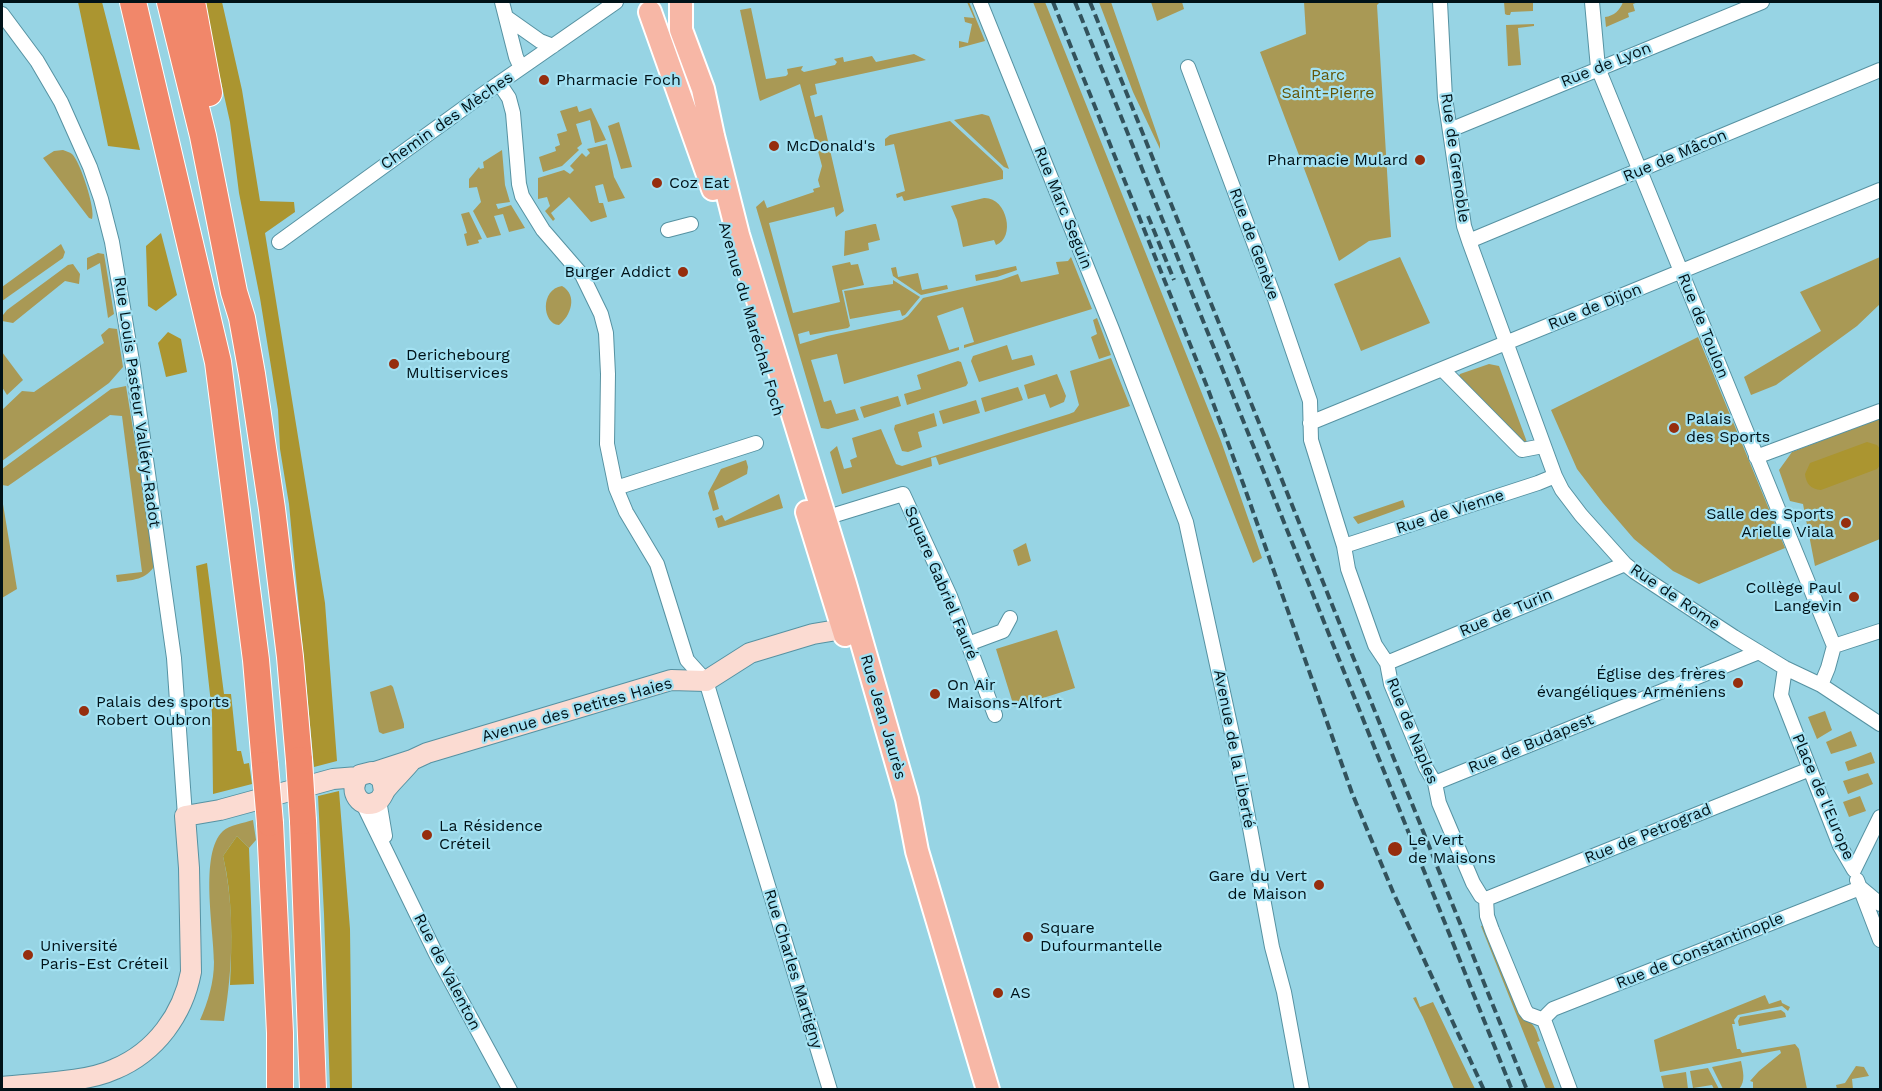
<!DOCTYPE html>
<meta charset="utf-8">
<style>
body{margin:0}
#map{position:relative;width:1882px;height:1091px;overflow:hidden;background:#97d4e4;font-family:"Work Sans",sans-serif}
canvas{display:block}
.frame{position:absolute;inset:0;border:3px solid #001218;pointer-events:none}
</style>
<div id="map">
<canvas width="1882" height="1091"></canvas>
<div class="frame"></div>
</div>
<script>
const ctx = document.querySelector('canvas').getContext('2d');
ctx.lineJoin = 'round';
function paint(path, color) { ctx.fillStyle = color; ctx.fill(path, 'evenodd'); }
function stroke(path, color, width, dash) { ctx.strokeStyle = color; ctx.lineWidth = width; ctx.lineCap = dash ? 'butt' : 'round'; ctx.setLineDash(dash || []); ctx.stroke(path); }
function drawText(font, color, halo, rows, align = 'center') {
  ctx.font = font + ' "Work Sans",sans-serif'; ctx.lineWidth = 4.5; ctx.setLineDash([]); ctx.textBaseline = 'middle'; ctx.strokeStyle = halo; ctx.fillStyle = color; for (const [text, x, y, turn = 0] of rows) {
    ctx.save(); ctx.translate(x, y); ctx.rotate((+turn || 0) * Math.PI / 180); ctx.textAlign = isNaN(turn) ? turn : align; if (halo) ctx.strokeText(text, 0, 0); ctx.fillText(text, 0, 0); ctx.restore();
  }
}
paint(new Path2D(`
 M967,2H969L985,41L959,48V41L968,43L972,24L965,22L964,17L974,18Z
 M1033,2H1045L1221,441L1262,558L1253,563Z
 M1099,2H1111L1160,143V149L1133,92Z
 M1151,2H1182L1184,9L1157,21Z
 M1304,2H1380L1377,5L1391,237L1369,241L1339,261L1260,52L1306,34Z
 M1504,2H1533V11L1511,12L1510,15H1507L1505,14Z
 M1623,2H1638L1633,4L1635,11L1628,13L1629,17L1606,27L1605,17C1614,16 1620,10 1623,2Z
 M751,8L766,79L786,76L788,74L787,69L803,66L801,70L804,72L835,65L837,62L834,59L843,57L844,62L872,56L876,62L914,54L926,60L815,84L817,94L810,96L815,117L822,115L844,211L836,217L834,207L769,223L793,313L840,302L832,266L850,262L851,265L858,264L864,285L842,290L850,326L848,328L810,335L809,331L798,334L800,344L827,336L902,320L908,316L923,298L1001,280L1018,274L1021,282L1059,274L1056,262L1068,261L1071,257L1092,309L964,348V345L974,342L963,307L937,316L949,350L959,347V350L844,384L837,354L811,360L824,402L831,400L836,414L855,409L859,420L828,429L821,428L756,207L764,200L767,208L814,192L813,189L820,187L818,180L822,166L800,84L760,101L759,98L740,10Z
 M1534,24V26L1518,28L1521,65L1508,66L1506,25Z
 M577,106L579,112L591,108L606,140L595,143L590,120L576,124L582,144L577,148L579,150L562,166L543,172L539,157L556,151L555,147L560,145L557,134L567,131L560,111Z
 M982,114L989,116L990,118L1009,169L1004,167L954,120Z
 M950,121L1001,168L1003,171V179L904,201L902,196L897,198L896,194L905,191L894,144L885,146V139L890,135Z
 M619,122L632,167L621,169L608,126Z
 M607,144L614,177L625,198L608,202L603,184L595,186L599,203H603L607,217L591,222L569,197L551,213L555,219L553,221L545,211L550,206L547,197L538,199V178L564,170L570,174L574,170L570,166L582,153L586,157L590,153L587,149Z
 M63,150C65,151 70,152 72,154C80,161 96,210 92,219L89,218L43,158L54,151Z
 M502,150L505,185L510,202L496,204L498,209L511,205L525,228L509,232L503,214L494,216L501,235L487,238L473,211L481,202L477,187L469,188V179L479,167L480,169L484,168L483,162Z
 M984,198C1007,197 1016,238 996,245L994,240L963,247L957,220L951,206Z
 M469,212L482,239L478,240L479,243L467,246L464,234L467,233L461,214Z
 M874,224H876L880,240L868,243L869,250L844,256L845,231Z
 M61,244L65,252L63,258L2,301V287Z
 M98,253L104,254L114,314L108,318L100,263L87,270V258Z
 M1400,257L1430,323L1361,351L1334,284Z
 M1880,257V304L1857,326L1776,385L1751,395L1744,377L1821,331L1800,292Z
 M73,264L80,274L79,284L65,281L13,323L2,321L3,315L7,310L68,265Z
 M1016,266L1017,270L997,277L976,281L975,275Z
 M896,267L898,277L918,273L922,290L947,285L948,289L921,295L893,276L891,268Z
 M893,280L920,297L905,315L902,316L900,310L850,319L844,291L893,284Z
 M562,286C578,295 571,316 559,325C542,324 540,289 562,286Z
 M1097,318L1111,355L1099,359L1091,337L1097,334L1093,320Z
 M109,328L117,329L123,367L109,383L2,461V410L22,391L34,392L104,343L101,335Z
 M1698,337L1785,548L1699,584L1673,571L1634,539L1603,503L1577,469L1551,410Z
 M1007,345L1012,360L1032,355L1035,365L979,382L971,361L973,356Z
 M2,352L23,380L7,395L2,387Z
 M1111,358L1130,406L939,465L936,457L931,458L932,466L842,494L830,452L837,446L844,469L852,467L850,460L857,457L852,438L881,429L896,464L902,466L1069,414L1074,412L1079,405L1070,371Z
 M958,361L961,362L968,383L966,386L907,405L904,394L921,389L917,375Z
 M1489,364L1499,366L1528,445L1527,446L1457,379L1460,374Z
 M1057,374L1066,396L1064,402L1050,408L1045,394L1028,399L1024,385Z
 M126,386L155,565C146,580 133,580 117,582L116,575L142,572L122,416L110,415L8,486L2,485V469L111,389Z
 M1018,387L1023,400L985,412L981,398Z
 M898,396L901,406L864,418L860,407Z
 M976,400L980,413L943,424L939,411Z
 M934,413L937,426L918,432L922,447L908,452L902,451L894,429L895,425Z
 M1880,418V539L1815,566L1803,504L1790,501L1779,470L1792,452Z
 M746,460L748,467L747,474L714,491L719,509L713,511L708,493L721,469Z
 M779,494L783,508L718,528L715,518L722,515L725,521Z
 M2,498L17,589L2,598Z
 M1403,500L1405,507L1358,524L1353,517Z
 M1026,543L1031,561L1018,566L1013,550Z
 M1057,630L1075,688L1014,707L996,649Z
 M391,685L393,687L404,724V728L383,734L379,732L370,692Z
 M1825,711L1832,730L1817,739L1808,717Z
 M1851,731L1857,746L1831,754L1826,742Z
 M1871,752L1875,763L1848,771L1845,762Z
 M1868,773L1873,784L1848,794L1843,781Z
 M1860,796L1866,811L1849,817L1843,802Z
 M253,820L256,840L249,848L237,836L223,856C235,910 233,967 224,1021L200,1020C208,1002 214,982 214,962C214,930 199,853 223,831C229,825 244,823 253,820Z
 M1484,925L1525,1019C1536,1025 1536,1030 1540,1041L1537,1042L1555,1089H1546L1481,926Z
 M1765,995L1769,1004L1781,1000L1782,1003L1790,1007L1788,1011L1782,1006L1738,1015L1734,1020L1735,1024H1732L1737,1049H1740L1742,1053L1795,1044L1799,1049L1807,1089H1753V1082L1750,1081L1759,1071L1781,1053L1780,1050L1660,1072L1654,1040Z
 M1416,997L1420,1007L1433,1002L1475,1089H1454L1423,1017L1413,998Z
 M1781,1010L1785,1013L1786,1017L1739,1026L1738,1021L1740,1017Z
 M1741,1061C1743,1071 1746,1081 1739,1089H1723L1712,1067Z
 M1856,1066L1864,1067L1869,1076L1852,1079L1853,1089H1837L1836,1085L1845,1083Z
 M1708,1068L1719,1089H1714L1712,1085L1693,1088L1690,1071Z
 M1686,1072L1688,1089H1664L1661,1076Z`), '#a99955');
paint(new Path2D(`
 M78,2H102L140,150L108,146Z
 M203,2H222L242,90L260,201L294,202L295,212L265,233L325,603L337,761L314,767L289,504L280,449L278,410L260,298L239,193L230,122Z
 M161,233L177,295L156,311L148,306L146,246Z
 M168,332L181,339L187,372L166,377L158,343Z
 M1867,442L1877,445L1880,449V465L1877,469L1821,490C1811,489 1806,484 1805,474L1810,463Z
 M207,563L224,694H231L237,751H241L244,764L249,763L252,784L213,794L212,713L196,566Z
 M339,791L350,929L352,1090L330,1089L324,914L318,796Z
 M237,836L249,848L254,984L230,985C232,942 233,898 223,856Z`), '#ab9530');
const street = new Path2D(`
 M502,2L516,57L521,68
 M980,2L1112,329L1186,522L1236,752L1272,947L1284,992L1302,1090
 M1440,2L1445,98L1464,226L1469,241L1555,476L1562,490L1581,515L1625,564L1635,572L1734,637L1785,668L1821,685L1880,724
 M1592,2L1598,68L1834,646
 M2,14L37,61L61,102L90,167L101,199L112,242L133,367L174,658L185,816
 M506,17L540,41L553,46
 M1188,67L1275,299L1310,401L1311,440L1344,546L1348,569L1375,645L1387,663L1391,684L1426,768L1435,783L1439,803L1473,883L1481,896L1486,899L1487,916L1492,930L1525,1010L1528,1014L1544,1020
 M499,83L509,98L513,113L519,184L522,196L543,230L582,275L601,314L606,333L608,374L607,444L616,488L626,512L657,564L687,660L706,681L830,1090
 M1450,130L1762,2
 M668,230L691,224
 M1469,241L1880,70
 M279,242L482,95L616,2
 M1443,370L1522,450L1543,446
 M1310,423L1880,190
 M1756,457L1880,411
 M616,488L756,443
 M825,518L903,494L950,596L995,715
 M1344,546L1538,483L1555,476
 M968,644L1003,631L1010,618
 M1834,646L1880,631
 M1387,663L1625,564
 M1785,668L1781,695L1840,846L1854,870L1880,817
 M1821,685L1828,668L1834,646
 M1435,783L1759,652
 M379,800L385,836
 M362,802L436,954L510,1090
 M1857,880L1880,940
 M1861,888L1880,904
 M1486,899L1810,769
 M1544,1020L1546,1016L1553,1009L1860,888
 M1544,1020L1570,1090`);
const secondary = new Path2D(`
 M372,773L412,760L427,753L671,680L706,681L750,653L813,634L843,629
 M384,791L382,779L372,772L360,775C346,790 361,812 378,801C382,798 383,793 386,789C394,779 404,770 412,760
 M2,1087C35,1083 85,1083 115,1069C156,1052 183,1014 191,972L189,868L185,816L220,810L333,779L358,777`);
const primary = new Path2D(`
 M681,2V30L703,89L713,136L738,235L845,584L907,799L917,851L988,1090
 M650,12L713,189
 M807,512L845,635`);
const highway = new Path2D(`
 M133,2L218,362L256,660L265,765
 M170,2L203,136L234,292L242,318L252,374L272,509L290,657L299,760
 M192,2L209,93
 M303,821L313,1090
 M270,823L280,1033V1090`);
stroke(street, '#5692a2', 16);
stroke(secondary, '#5692a2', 22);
stroke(primary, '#fff', 26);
stroke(highway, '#fff', 28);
stroke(street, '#fff', 14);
stroke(secondary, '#fbdbd2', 20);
stroke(primary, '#f7b7a6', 22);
stroke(highway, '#f1876a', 26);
stroke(new Path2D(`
 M1053,2L1206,384L1244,486L1352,793L1393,892L1484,1090
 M1075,2L1512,1090
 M1090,2L1527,1090
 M1148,216L1174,280`), '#32525c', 4, [9, 4.5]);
const highwayBridge = new Path2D(`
 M299,760L303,821
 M265,765L270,823`);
stroke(highwayBridge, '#fff', 28, []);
stroke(highwayBridge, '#f1876a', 26);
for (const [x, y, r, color] of [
 [544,80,6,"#962e0e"],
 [774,146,6,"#962e0e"],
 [1420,160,6,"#962e0e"],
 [657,183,6,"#962e0e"],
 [683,272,6,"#962e0e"],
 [394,364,6,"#962e0e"],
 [1674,428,6,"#962e0e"],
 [1846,523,6,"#962e0e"],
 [1854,597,6,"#962e0e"],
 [1738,683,6,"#962e0e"],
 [935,694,6,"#962e0e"],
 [84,711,6,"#962e0e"],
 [427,835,6,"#962e0e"],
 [1395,849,8,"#962e0e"],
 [1319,885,6,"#962e0e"],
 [1028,937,6,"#962e0e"],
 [28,955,6,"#962e0e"],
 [998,993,6,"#962e0e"]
]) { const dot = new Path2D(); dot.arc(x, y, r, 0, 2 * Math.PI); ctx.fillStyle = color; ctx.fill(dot); stroke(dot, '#a3e1f2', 2); }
drawText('16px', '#001218', '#a3e1f2', [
 ["Rue de Lyon",1606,65,-22],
 ["Chemin des Mèches",447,121,-35],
 ["Rue de Mâcon",1675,156,-23],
 ["Rue de Grenoble",1455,158,82],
 ["Rue Marc Seguin",1063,208,68],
 ["Rue de Genève",1254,244,70],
 ["Rue de Dijon",1595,307,-22],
 ["Avenue du Maréchal Foch",751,319,74],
 ["Rue de Toulon",1703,326,68],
 ["Rue Louis Pasteur Valléry-Radot",137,402,82],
 ["Rue de Vienne",1450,512,-18],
 ["Square Gabriel Fauré",941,583,67],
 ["Rue de Rome",1675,597,34],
 ["Rue de Turin",1506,613,-23],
 ["Avenue des Petites Haies",577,710,-16],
 ["Rue Jean Jaurès",883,717,74],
 ["Rue de Naples",1412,731,68],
 ["Rue de Budapest",1531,744,-22],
 ["Avenue de la Liberté",1234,749,79],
 ["Place de l'Europe",1823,797,67],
 ["Rue de Petrograd",1648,834,-22],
 ["Rue de Constantinople",1700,951,-22],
 ["Rue Charles Martigny",793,969,73],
 ["Rue de Valenton",447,972,63]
]);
drawText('16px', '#645507', '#a3e1f2', [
 ["Parc",1328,75],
 ["Saint-Pierre",1328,93]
]);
drawText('16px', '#001218', '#a3e1f2', [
 ["Pharmacie Foch",556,80],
 ["McDonald's",786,146],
 ["Pharmacie Mulard",1408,160,"right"],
 ["Coz Eat",669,183],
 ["Burger Addict",671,272,"right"],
 ["Derichebourg",406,355],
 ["Multiservices",406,373],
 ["Palais",1686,419],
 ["des Sports",1686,437],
 ["Salle des Sports",1834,514,"right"],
 ["Arielle Viala",1834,532,"right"],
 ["Collège Paul",1842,588,"right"],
 ["Langevin",1842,606,"right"],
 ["Église des frères",1726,674,"right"],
 ["évangéliques Arméniens",1726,692,"right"],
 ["On Air",947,685],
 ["Maisons-Alfort",947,703],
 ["Palais des sports",96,702],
 ["Robert Oubron",96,720],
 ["La Résidence",439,826],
 ["Créteil",439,844],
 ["Le Vert",1408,840],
 ["de Maisons",1408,858],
 ["Gare du Vert",1307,876,"right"],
 ["de Maison",1307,894,"right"],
 ["Square",1040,928],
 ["Dufourmantelle",1040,946],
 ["Université",40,946],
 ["Paris-Est Créteil",40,964],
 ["AS",1010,993]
], 'left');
</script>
